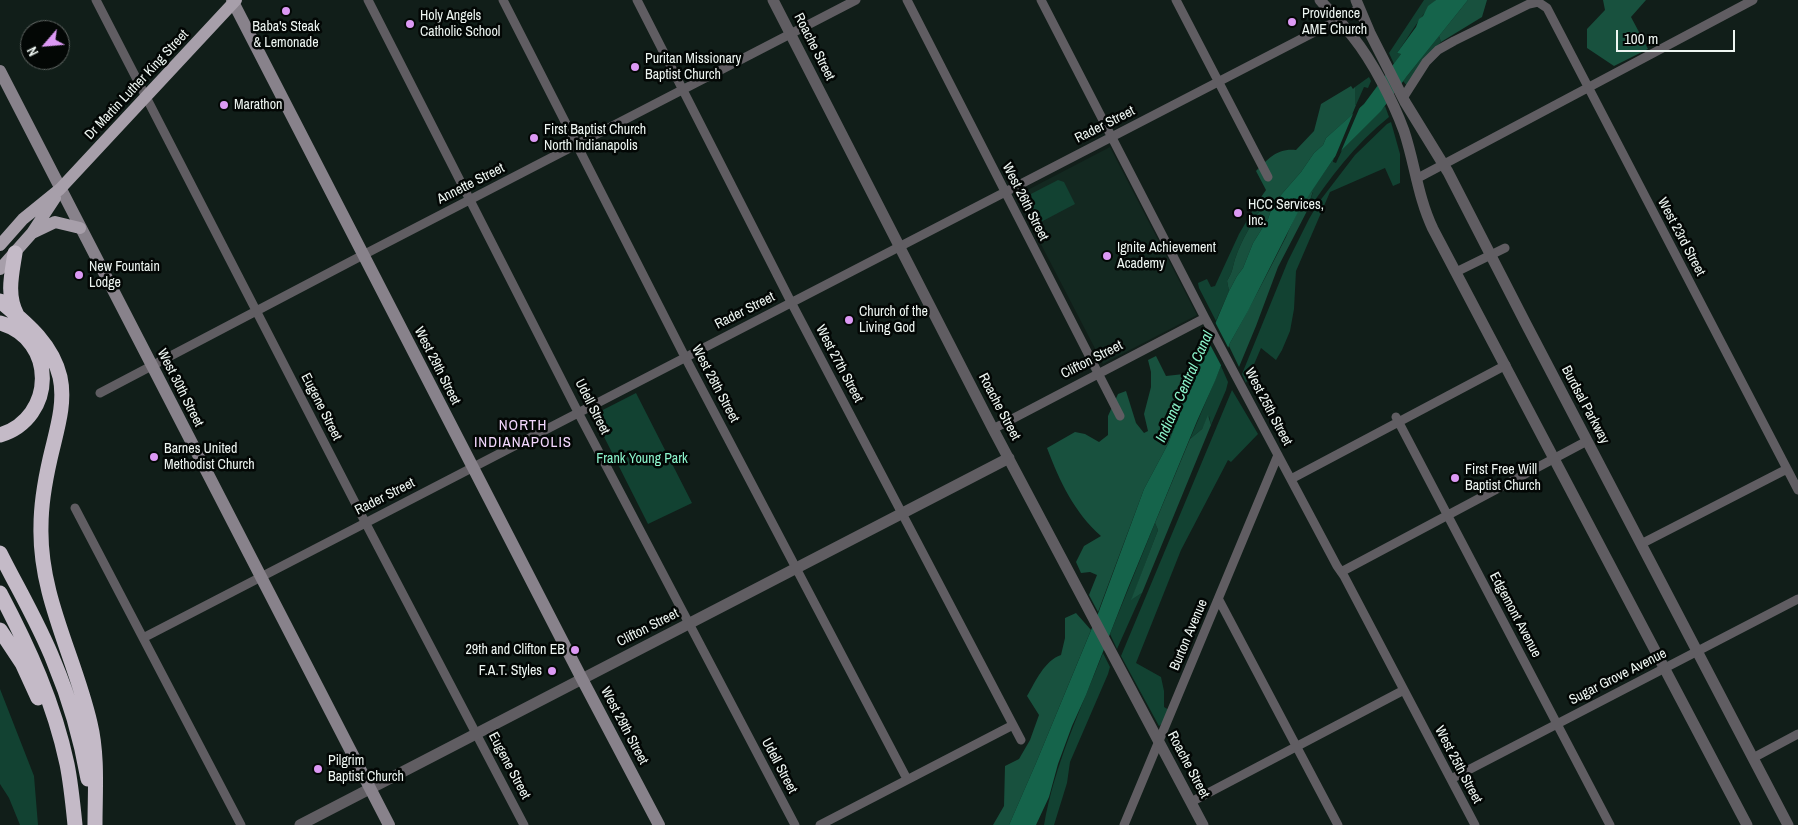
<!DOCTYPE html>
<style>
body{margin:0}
#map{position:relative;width:1798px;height:825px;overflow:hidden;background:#111e19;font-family:"Archivo Narrow",sans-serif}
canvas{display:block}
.north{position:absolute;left:20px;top:20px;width:50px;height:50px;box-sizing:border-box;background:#030705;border:1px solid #616764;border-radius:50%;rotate:243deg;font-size:14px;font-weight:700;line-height:20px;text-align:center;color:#eef6f2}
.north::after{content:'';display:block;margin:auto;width:18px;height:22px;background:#dc99f4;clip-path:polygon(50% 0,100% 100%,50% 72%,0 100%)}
.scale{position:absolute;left:1616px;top:30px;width:119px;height:22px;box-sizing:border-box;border:2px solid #eef6f2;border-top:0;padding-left:6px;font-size:15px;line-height:18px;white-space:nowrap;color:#eef6f2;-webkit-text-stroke:4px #030705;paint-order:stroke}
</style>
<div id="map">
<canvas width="1798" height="825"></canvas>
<div class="north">N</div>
<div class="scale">100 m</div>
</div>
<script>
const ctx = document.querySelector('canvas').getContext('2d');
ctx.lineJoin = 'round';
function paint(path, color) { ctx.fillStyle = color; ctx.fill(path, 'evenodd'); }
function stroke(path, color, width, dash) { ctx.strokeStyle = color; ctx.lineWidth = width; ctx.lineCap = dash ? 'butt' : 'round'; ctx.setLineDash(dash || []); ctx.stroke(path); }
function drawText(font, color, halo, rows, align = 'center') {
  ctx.font = font + ' "Archivo Narrow",sans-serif'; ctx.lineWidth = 5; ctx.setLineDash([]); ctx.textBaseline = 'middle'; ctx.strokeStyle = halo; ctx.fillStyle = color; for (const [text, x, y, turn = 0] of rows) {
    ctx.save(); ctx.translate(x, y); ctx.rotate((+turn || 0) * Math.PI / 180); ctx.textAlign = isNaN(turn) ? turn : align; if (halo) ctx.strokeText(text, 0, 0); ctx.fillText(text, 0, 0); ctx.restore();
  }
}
paint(new Path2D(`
 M1110,147L1197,315L1103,364L1016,196Z`), '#132820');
paint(new Path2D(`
 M1424,0H1436C1420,16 1410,35 1397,53L1401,54L1394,64L1389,53Z
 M1439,36L1441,42L1431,53L1407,86L1403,81Z
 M1369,77L1371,81L1368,88L1364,87L1356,105L1355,104V87Z
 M1385,106L1389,117C1355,144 1330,178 1306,213L1313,192L1310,193L1334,158L1333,162L1336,163L1342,150Z
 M1391,122L1400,154V183L1393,186L1385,168L1330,192L1296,271L1294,309L1290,331L1282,350L1276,360L1261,348L1246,383L1242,374L1288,261L1309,219L1319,202L1355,155L1387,124Z
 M1058,180L1064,182L1075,204L1039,223L1032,219L1023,202L1027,196Z
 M1259,200L1263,205C1253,222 1241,240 1235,259C1232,269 1233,271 1227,281L1229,291L1216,321L1199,288L1198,283L1207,279L1211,287L1215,286L1239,234Z
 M1221,366L1228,382L1226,390L1211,425L1209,416L1202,429L1190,439Z
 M1232,390L1258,434L1231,462L1228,460L1181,550L1136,663L1161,677L1164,691V707L1169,710L1163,723L1159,726L1121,656Z
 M636,393L692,503L648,524L593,415Z
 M1155,523L1158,530L1132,599L1142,593L1117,649L1110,634Z
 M1103,653L1110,667L1108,674L1070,762L1067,783L1054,825H1044C1055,763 1080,711 1103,653Z
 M0,689L34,776L38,825H20L9,798L0,784Z`), '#124232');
paint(new Path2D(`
 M1468,0H1487L1482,17L1441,42L1439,36Z
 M1603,0H1646L1631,17L1648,49L1614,66L1587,48V29L1605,10Z
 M1351,86L1353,89L1355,87V104L1356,105L1352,115L1326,138L1323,145L1314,153L1301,172L1273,204L1268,219L1253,243L1243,268L1237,276L1229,291L1227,281C1233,271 1232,269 1235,259C1241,240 1253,222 1263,205L1259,200L1266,190L1256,171C1268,159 1277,148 1296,150L1314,131L1321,104Z
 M1313,191L1306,213L1278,267L1256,326L1239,367L1229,346L1230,343C1250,308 1268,272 1286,237C1292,224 1301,199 1313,191Z
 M1200,340H1208L1168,444L1144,489L1098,612L1089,595L1097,575L1090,572L1081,573L1076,562L1084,546L1101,536C1074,512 1060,482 1047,448L1075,432L1085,434L1099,442L1108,435V416L1118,394L1126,391L1136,423L1144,433L1148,431L1144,414L1151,387V372L1148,360L1156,356L1166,376L1184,374Z
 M1208,415L1211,425L1142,593L1131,600L1158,530L1155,523L1190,439L1202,429Z
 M1076,613L1091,630L1036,763L1009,825H993L1004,806L1005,766L1019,759L1030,740L1039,715L1027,696C1036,681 1044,661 1061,655L1065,638V618Z`), '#18513e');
paint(new Path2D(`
 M1436,0H1468L1407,76L1381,111L1334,158L1299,210L1248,311L1230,343L1215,381L1197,421L1128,588L1086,695L1072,726L1058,764L1049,797L1036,825H1009L1036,763L1099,611L1144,489L1168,444L1207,343L1229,291L1237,276L1243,268L1253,243L1268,219L1273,204L1301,172L1314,153L1323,145L1326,138L1364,104L1401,54L1397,53L1416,27L1419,19L1423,16L1428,6Z`), '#15644b');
paint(new Path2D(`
 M1362,102L1339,156L1334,162H1333L1355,109Z
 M1214,320L1230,351L1223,369L1206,337Z`), '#111e19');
stroke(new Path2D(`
 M96,0L363,518L524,825
 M368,0L581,418L795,825
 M503,0L685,357L907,779
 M637,0L791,302L1021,740
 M907,0L1120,416
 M1041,0L1205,318L1337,566L1344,576L1475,825
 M1176,0L1268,177
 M1539,0L1538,2L1547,8L1798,490
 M1403,98L1426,62L1438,50L1454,41L1529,4L1538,2
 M1416,179L1753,0
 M1456,272L1505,248
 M100,393L363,255L856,0
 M1396,417L1610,825
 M993,429L1205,318
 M1291,479L1506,365
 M75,508L241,825
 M1641,544L1787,469
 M1341,572L1587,441
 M1219,600L1338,825
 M143,638L1359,9
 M1753,758L1798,734
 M1451,779L1798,599
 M1191,802L1404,690
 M820,825L1013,725
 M1124,825L1278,455`), '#605d62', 9);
stroke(new Path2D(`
 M773,0L993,429L1203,825
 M1320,0C1331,13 1343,24 1353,37C1373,62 1393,101 1404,131C1415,164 1418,198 1433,229L1747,825
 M1356,0L1370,33L1405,102L1448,172L1526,324L1788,825
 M300,825L1009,458`), '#605d62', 11);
stroke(new Path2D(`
 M232,0L582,679L659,825
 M0,71L389,825`), '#88828b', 12);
stroke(new Path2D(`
 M32,233L55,222L80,228
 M0,245L23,219L60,189L236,0
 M0,269L32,233L55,198`), '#a79faa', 12);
stroke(new Path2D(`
 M15,253C12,273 6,295 17,315
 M0,301C25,322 52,343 60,377C66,404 56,432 50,459C45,481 41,503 41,526C39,596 75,657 90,723C98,756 95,791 95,825
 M0,323C57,339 56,418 0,435
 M0,553C18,589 39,624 54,662C70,700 81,739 88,779
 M0,593C29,648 54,703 67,764C71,784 73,805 75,825
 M0,630L22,663L38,698`), '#c4bac7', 15);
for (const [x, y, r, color] of [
 [286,11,5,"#dc99f4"],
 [1292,22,5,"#dc99f4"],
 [410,24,5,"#dc99f4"],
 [635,67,5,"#dc99f4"],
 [224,105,5,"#dc99f4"],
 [534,138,5,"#dc99f4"],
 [1238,213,5,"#dc99f4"],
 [1107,256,5,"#dc99f4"],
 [79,275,5,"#dc99f4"],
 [849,320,5,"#dc99f4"],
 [154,457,5,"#dc99f4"],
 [1455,478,5,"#dc99f4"],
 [575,650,5,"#dc99f4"],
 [552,671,5,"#dc99f4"],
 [318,769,5,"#dc99f4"]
]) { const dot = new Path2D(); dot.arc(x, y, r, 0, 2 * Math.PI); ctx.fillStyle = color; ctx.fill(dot); stroke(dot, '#030705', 2); }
drawText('14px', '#eef6f2', '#030705', [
 ["Providence",1302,14],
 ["AME Church",1302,30],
 ["Holy Angels",420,16],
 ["Catholic School",420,32],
 ["Baba's Steak",286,27,"center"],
 ["& Lemonade",286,43,"center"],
 ["Puritan Missionary",645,59],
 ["Baptist Church",645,75],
 ["Marathon",234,105],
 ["First Baptist Church",544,130],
 ["North Indianapolis",544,146],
 ["HCC Services,",1248,205],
 ["Inc.",1248,221],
 ["Ignite Achievement",1117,248],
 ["Academy",1117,264],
 ["New Fountain",89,267],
 ["Lodge",89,283],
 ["Church of the",859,312],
 ["Living God",859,328],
 ["Barnes United",164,449],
 ["Methodist Church",164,465],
 ["First Free Will",1465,470],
 ["Baptist Church",1465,486],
 ["29th and Clifton EB",565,650,"right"],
 ["F.A.T. Styles",542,671,"right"],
 ["Pilgrim",328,761],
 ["Baptist Church",328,777]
], 'left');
drawText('14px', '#eef6f2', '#030705', [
 ["Roache Street",814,47,63],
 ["Dr Martin Luther King Street",137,85,-47],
 ["Rader Street",1105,125,-27],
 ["Annette Street",471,184,-27],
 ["West 26th Street",1025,202,63],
 ["West 23rd Street",1681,237,62],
 ["Rader Street",745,311,-27],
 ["Clifton Street",1092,360,-27],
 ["West 27th Street",839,364,62],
 ["West 29th Street",437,366,63],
 ["West 28th Street",715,384,62],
 ["West 30th Street",180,388,63],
 ["Burdsal Parkway",1585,405,62],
 ["Eugene Street",321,407,63],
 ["Udell Street",592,407,63],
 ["Roache Street",999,407,62],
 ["West 25th Street",1268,407,62],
 ["Rader Street",385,497,-27],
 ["Edgemont Avenue",1515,615,62],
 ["Clifton Street",648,628,-27],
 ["Burton Avenue",1189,635,-67],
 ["Sugar Grove Avenue",1618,677,-27],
 ["West 29th Street",624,726,62],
 ["Roache Street",1188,765,62],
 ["West 25th Street",1458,765,62],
 ["Eugene Street",509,766,62],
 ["Udell Street",779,766,62]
]);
drawText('14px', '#8cf6cd', '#030705', [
 ["Frank Young Park",642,459]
]);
drawText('italic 15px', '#8bf4cb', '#030705', [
 ["Indiana Central Canal",1185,387,-66]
]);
ctx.letterSpacing = '1px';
drawText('15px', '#f3d7fe', '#030705', [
 ["NORTH",523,426],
 ["INDIANAPOLIS",523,443]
]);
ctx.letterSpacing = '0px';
</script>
